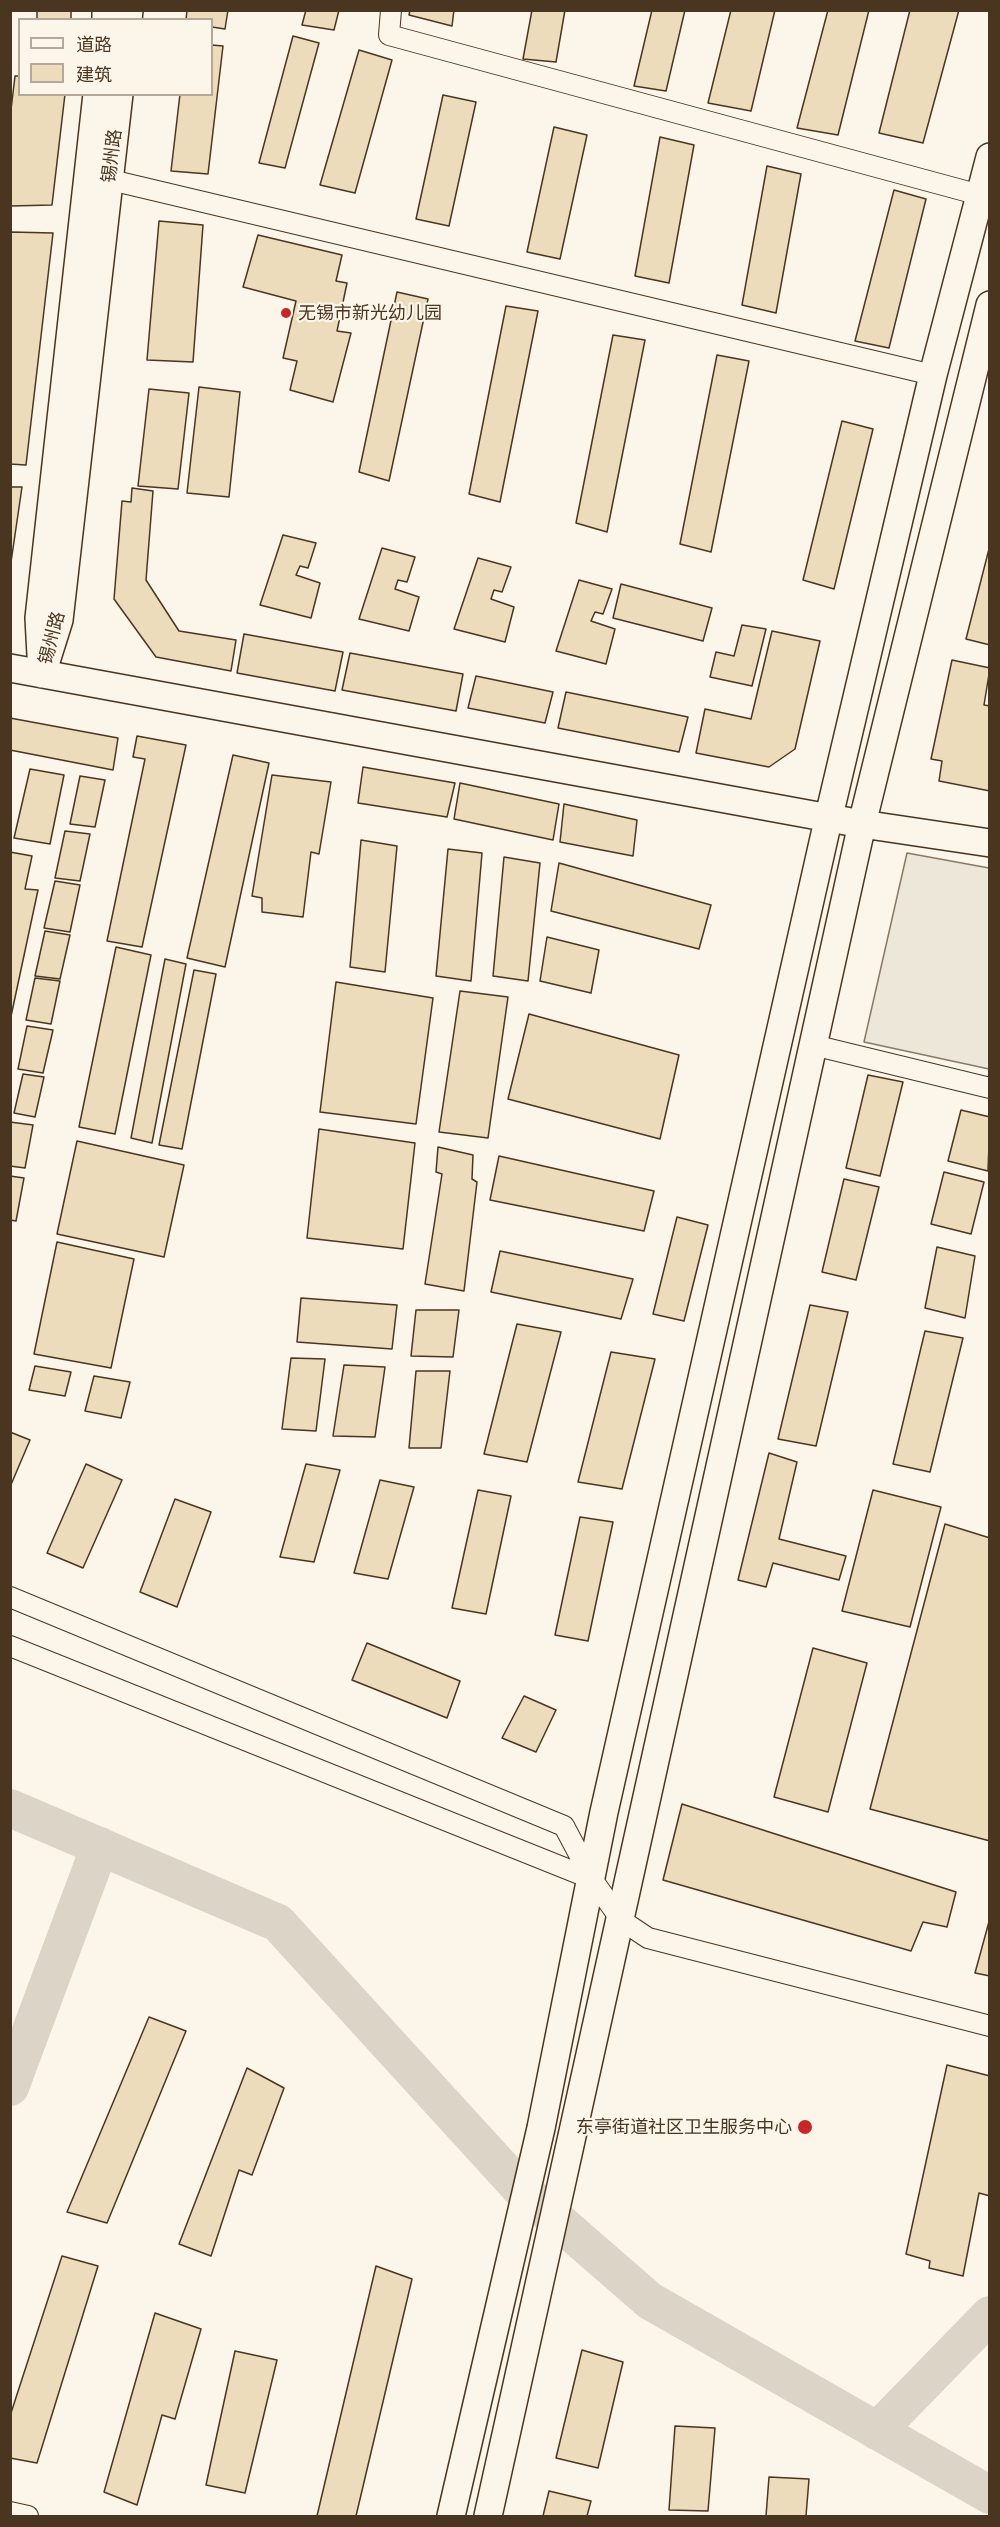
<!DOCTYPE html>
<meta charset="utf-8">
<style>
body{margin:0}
#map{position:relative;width:1000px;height:2527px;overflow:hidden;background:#fbf6e9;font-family:"Golos Text","Noto Sans SC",sans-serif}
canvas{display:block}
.frame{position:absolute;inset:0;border:12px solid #4a3520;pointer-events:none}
.legend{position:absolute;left:18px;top:18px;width:195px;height:78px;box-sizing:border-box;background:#fbf6e9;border:2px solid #b4a999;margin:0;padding:8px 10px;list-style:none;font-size:18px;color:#4a3520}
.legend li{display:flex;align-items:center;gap:12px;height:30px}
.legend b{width:30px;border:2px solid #b4a999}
</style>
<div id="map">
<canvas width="1000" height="2527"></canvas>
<div class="frame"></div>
<ul class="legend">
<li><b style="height:8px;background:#fbf6e9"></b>道路</li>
<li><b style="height:16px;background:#ecdcbc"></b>建筑</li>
</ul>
</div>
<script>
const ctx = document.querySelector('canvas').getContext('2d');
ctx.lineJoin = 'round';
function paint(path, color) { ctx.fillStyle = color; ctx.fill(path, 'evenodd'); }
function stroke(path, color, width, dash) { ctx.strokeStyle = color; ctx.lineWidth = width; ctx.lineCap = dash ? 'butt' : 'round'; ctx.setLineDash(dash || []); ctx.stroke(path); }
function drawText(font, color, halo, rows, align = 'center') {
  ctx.font = font + ' "Golos Text","Noto Sans SC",sans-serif'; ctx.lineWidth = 4.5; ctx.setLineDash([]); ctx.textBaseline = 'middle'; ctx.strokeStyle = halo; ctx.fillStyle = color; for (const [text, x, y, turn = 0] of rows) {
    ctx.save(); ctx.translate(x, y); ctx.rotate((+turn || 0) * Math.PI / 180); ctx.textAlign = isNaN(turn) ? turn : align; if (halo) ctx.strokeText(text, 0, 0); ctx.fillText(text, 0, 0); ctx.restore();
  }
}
const parking = new Path2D(`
 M907,853L989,868V1069L864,1042Z`);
paint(parking, '#ede7d9');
stroke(parking, '#887966', 1.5);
stroke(new Path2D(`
 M10,1808L278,1923L520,2188L650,2301L990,2495
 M10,2087L100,1846
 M877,2431L990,2315`), '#dcd4c6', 38);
const building = new Path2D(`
 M37,10H71V20H37Z
 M187,10H228L225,29L212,27V20H186Z
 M306,10H339L334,30L302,25Z
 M410,10H454L452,26L409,15Z
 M532,10H565L556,62L523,59Z
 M652,10H685L666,91L634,86Z
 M731,10H775L751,111L708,103Z
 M828,10H869L838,135L797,128Z
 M910,10H959L923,143L879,133Z
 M293,36L319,43L285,168L259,163Z
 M212,45L223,46L208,174L171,171L180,94H212Z
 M359,50L392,60L355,193L320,185Z
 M15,76H20V94H65L52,205L10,206V118Z
 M443,95L476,102L449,226L416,219Z
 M554,127L587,135L560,259L527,252Z
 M660,137L694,145L669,283L635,276Z
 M767,166L801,174L776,313L742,305Z
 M894,190L926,199L889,348L855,341Z
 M159,221L203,225L193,362L147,360Z
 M11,232L53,233L26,465L10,464Z
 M258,235L342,255L336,281L347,283L337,331L351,333L333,402L290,390L297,361L283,358L296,301L243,287Z
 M397,292L428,299L389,481L359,472Z
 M506,306L538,311L500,502L469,494Z
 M613,335L645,340L607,532L576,523Z
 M717,355L749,361L711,552L680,544Z
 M199,387L240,392L229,497L187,493Z
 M149,389L189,393L178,489L138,486Z
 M842,421L873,429L834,589L803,580Z
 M10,487H22L10,569Z
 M132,488L153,491L146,580L179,631L236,640L231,671L156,657L114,599L122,501L131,502Z
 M283,535L316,543L308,568L300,566L296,575L320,583L311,618L260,605Z
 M990,545V645L966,639Z
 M382,548L415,557L407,582L398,580L395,589L419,597L409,631L359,619Z
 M478,558L511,567L502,592L494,590L491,599L514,607L505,642L454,629Z
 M579,580L612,589L603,614L595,612L591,621L615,629L606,664L556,651Z
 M621,584L712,608L703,641L613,618Z
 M742,625L766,629L752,686L710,677L716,652L734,656Z
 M772,631L820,641L795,749L769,767L696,753L705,709L751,719Z
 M244,634L343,652L335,691L237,673Z
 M350,653L463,674L456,711L342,690Z
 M952,660L990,668L984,705L990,706V791L939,781L942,761L931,759Z
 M476,676L553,692L545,723L468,708Z
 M566,692L688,717L679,752L558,728Z
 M10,718L118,738L113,770L10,750Z
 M137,736L186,745L142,947L107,941L145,759L133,757Z
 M233,755L269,763L225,967L187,958Z
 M363,767L455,783L447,817L358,803Z
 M30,769L64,775L50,844L14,838Z
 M272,775L331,782L319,854L311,852L303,917L262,912V898L252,896Z
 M80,776L105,780L95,827L70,824Z
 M460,783L559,804L553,840L454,819Z
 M564,804L637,820L633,856L560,842Z
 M65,831L90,834L80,881L55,878Z
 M361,840L397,846L385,972L350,967Z
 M448,849L482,853L471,981L436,976Z
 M10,852L32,856L25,889L38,890L10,1021Z
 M504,857L540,863L528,981L493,976Z
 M559,863L711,905L699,949L551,911Z
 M55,881L80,885L70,932L44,928Z
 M45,931L70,935L60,979L35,976Z
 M547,937L599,950L591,993L540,981Z
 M116,947L151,955L115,1134L79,1127Z
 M165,959L186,964L152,1143L131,1138Z
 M194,970L216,974L182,1149L159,1145Z
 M35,978L60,981L51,1024L26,1020Z
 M336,982L433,998L416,1124L320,1112Z
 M460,991L508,997L488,1138L439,1132Z
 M529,1014L679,1055L660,1139L508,1099Z
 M27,1026L53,1030L43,1073L18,1069Z
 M23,1074L44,1077L35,1117L14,1113Z
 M868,1075L903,1082L880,1176L846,1168Z
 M961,1110L990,1117L988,1171L948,1161Z
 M10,1122L33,1125L25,1168L10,1166Z
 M319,1129L415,1143L403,1249L307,1238Z
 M77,1141L184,1165L164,1257L57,1234Z
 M438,1147L473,1155L472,1179L477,1182L464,1291L425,1284L442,1174L436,1172Z
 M499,1156L654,1191L644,1231L490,1200Z
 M944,1172L984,1182L971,1234L931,1224Z
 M10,1176L24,1178L16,1221L10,1220Z
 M844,1179L879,1187L856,1280L822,1272Z
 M677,1217L708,1225L684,1321L653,1314Z
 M57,1242L134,1259L111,1368L34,1354Z
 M937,1247L975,1256L965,1318L925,1308Z
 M500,1251L633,1279L621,1319L491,1292Z
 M301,1298L397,1305L392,1349L297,1342Z
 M810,1305L848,1312L816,1446L778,1439Z
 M416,1310H459L453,1357L411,1356Z
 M517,1324L561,1332L527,1462L484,1454Z
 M925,1331L963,1338L930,1472L893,1464Z
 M611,1352L655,1359L622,1489L578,1482Z
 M291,1358L325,1359L316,1431L282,1429Z
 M344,1365L385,1367L375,1437L333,1436Z
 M35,1366L71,1372L65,1396L29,1390Z
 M416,1371H450L441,1448H409Z
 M94,1376L130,1382L121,1418L85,1411Z
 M10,1432L30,1440L10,1487Z
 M769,1453L797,1462L779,1539L846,1556L839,1580L773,1563L766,1587L738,1580Z
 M86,1464L122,1480L83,1568L47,1553Z
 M306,1464L340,1470L314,1562L280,1557Z
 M380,1480L414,1487L388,1579L354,1573Z
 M478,1490L511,1496L486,1614L452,1608Z
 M873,1490L941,1507L910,1627L842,1611Z
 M175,1499L211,1512L177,1607L140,1592Z
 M580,1517L613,1522L588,1641L555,1635Z
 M945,1524L990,1538V1841L870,1809Z
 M367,1643L460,1681L447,1718L352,1680Z
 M813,1648L867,1663L828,1812L774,1797Z
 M524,1696L556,1710L536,1752L502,1738Z
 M682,1804L956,1892L947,1927L923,1922L911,1951L663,1880Z
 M990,1918V1976L975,1973Z
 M149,2017L186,2031L107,2223L67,2212Z
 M947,2065L990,2076V2196L979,2193L963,2276L929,2268L930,2261L906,2254Z
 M247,2068L284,2088L252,2175L239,2170L211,2256L179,2244Z
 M62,2256L98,2266L37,2463L10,2458V2416Z
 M376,2266L412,2279L356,2516H317Z
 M155,2313L201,2329L175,2419L162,2415L137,2505L104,2492Z
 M582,2350L623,2362L598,2468L556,2458Z
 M235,2351L277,2360L245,2493L206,2485Z
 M675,2426L715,2428L708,2511L669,2510Z
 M769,2477L809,2479L806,2516H766Z
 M549,2491L591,2501L587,2516H543Z`);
paint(building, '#ecdcbc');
stroke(building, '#4a3520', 1.5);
const street = new Path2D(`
 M391,10L389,35L980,195
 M98,177L933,375
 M813,1045L990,1088
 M10,1597L564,1826L592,1879L621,1920L648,1938L990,2026
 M10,1646L592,1879
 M10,2512L28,2516`);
const secondary = new Path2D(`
 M106,20V10
 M128,20L129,10
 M41,655L39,618L97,94
 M10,668L862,824L990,843
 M42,674L59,620L119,94
 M451,2516L541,2128L604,1812L829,816L933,375L990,157
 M488,2516L862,824L990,305`);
stroke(street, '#4a3520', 22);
stroke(secondary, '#4a3520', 30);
stroke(street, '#fbf6e9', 20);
stroke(secondary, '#fbf6e9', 27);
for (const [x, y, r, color] of [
 [286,313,6,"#c62828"],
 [805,2127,8,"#c62828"]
]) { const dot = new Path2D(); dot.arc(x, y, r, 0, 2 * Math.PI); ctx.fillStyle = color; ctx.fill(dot); stroke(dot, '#fbf6e9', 2); }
drawText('18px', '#4a3520', '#fbf6e9', [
 ["锡州路",112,156,-83],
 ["锡州路",52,638,-75]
]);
drawText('18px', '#4a3520', '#fbf6e9', [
 ["无锡市新光幼儿园",298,313],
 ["东亭街道社区卫生服务中心",792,2127,"right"]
], 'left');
</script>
